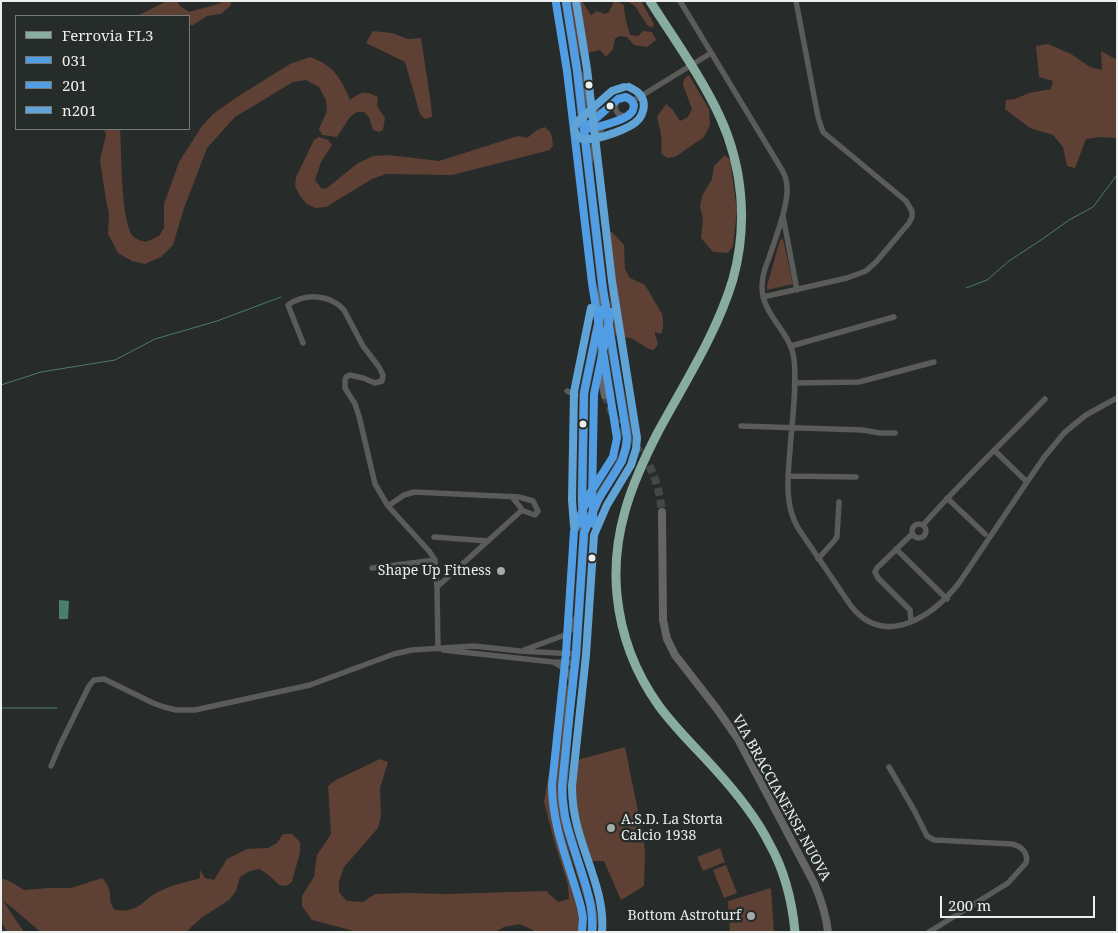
<!DOCTYPE html>
<style>
body{margin:0}
#map{position:relative;width:1118px;height:933px;overflow:hidden;background:#272b29;font-family:"Noto Serif",serif}
canvas{display:block}
.frame{position:absolute;inset:0;border:2px solid #ebefed;pointer-events:none}
.legend{position:absolute;left:15px;top:15px;width:175px;height:115px;box-sizing:border-box;background:#262c2a;border:1px solid #757a78;margin:0;padding:6px 9px;list-style:none;font-size:15px;color:#ebefed}
.legend li{display:flex;align-items:center;gap:10px;height:25px}
.legend b{width:25px;border:1px solid #757a78}
.scale{position:absolute;left:940px;top:896px;width:155px;height:22px;box-sizing:border-box;border:2px solid #ebefed;border-top:0;padding-left:6px;font-size:15px;line-height:18px;white-space:nowrap;color:#ebefed;-webkit-text-stroke:4px #262c2a;paint-order:stroke}
</style>
<div id="map">
<canvas width="1118" height="933"></canvas>
<div class="frame"></div>
<ul class="legend">
<li><b style="height:6px;background:#88aca0"></b>Ferrovia FL3</li>
<li><b style="height:6px;background:#529ee5"></b>031</li>
<li><b style="height:6px;background:#529ee5"></b>201</li>
<li><b style="height:6px;background:#60a4d7"></b>n201</li>
</ul>
<div class="scale">200 m</div>
</div>
<script>
const ctx = document.querySelector('canvas').getContext('2d');
ctx.lineJoin = 'round';
function paint(path, color) { ctx.fillStyle = color; ctx.fill(path, 'evenodd'); }
function stroke(path, color, width, dash) { ctx.strokeStyle = color; ctx.lineWidth = width; ctx.lineCap = dash ? 'butt' : 'round'; ctx.setLineDash(dash || []); ctx.stroke(path); }
function drawText(font, color, halo, rows, align = 'center') {
  ctx.font = font + ' "Noto Serif",serif'; ctx.lineWidth = 5; ctx.setLineDash([]); ctx.textBaseline = 'middle'; ctx.strokeStyle = halo; ctx.fillStyle = color; for (const [text, x, y, turn = 0] of rows) {
    ctx.save(); ctx.translate(x, y); ctx.rotate((+turn || 0) * Math.PI / 180); ctx.textAlign = isNaN(turn) ? turn : align; if (halo) ctx.strokeText(text, 0, 0); ctx.fillText(text, 0, 0); ctx.restore();
  }
}
paint(new Path2D(`
 M167,1H177L181,7L189,12L218,4L225,1H231V5L221,14L207,16L193,25H189V16H137Z
 M567,1H582L591,15L597,11L605,14L609,12L614,1H617L624,5C624,17 627,23 630,35L638,36L643,31L652,32L656,40L647,47L634,45L627,37L619,36L615,39L613,49L606,57L600,50L588,53L589,65L585,66L579,53Z
 M627,1H641L654,24L652,28L647,25L635,6Z
 M373,31L392,33L408,39L421,38L431,104L432,117L425,119L420,114L405,62L366,43Z
 M1048,44L1071,54L1090,67L1102,70L1101,51L1117,60V138L1101,137L1086,139L1075,168L1067,166L1063,147L1053,135L1030,128L1005,109L1006,100L1015,99L1029,93L1051,89L1053,81L1039,77L1036,46Z
 M310,57C332,64 342,79 350,100C362,91 365,91 378,97L377,106L385,118L383,130L379,132L373,130L369,117L364,112H357L350,117L337,137L322,135L319,129L327,111L326,100L319,87L306,80L293,82L235,117L207,148L184,208L173,245L161,257L145,264L132,261L118,253L108,234L109,214L106,200L100,160L106,135L104,129H120C122,149 120,228 135,238C138,240 143,241 146,242L159,236L164,228V204L179,162L202,126L213,114L237,97L290,64Z
 M689,75L709,109L710,125L704,137L675,157L667,158L661,153C663,140 660,129 657,117L666,104L673,110L680,121L688,117L692,109L683,85L684,79Z
 M545,127L551,133L553,145L550,150L452,175L386,174L372,179L326,207L315,208L307,204L300,196L295,186L296,177L314,140L319,137L328,140L332,145L321,162L315,180L322,189L327,188L358,163L373,156L389,155L439,161L518,136L527,138L537,130Z
 M725,155L730,160L737,211L733,246L728,253L713,252L701,238L703,218L700,207L702,196L712,179L714,166Z
 M604,232H612L624,245L625,269L630,278L645,285L662,314L663,320V328L661,334L655,332V334L658,344L654,350L649,349L631,338L618,337L614,333L612,326Z
 M783,239L793,284L767,290V286L780,240Z
 M566,685L571,691L560,802V817L585,910V925L578,932H533V930L520,924L504,927L495,932H358L312,920L302,906V896L314,877L317,855L331,834L328,786L336,780L380,759L388,762L380,788L381,816L378,828L344,867L339,882V892L347,901L363,902L375,894L409,893L445,894L546,891L558,902L569,899L568,885L555,844L544,802L550,768L559,688Z
 M625,747L643,836L645,852L644,886L621,900L604,861H589L579,819L570,762Z
 M283,834H292L300,842V852L292,882L286,886L279,885L271,877L260,869L250,871L240,877L236,891L229,900L201,918L186,932H41C28,922 17,910 3,901L24,932H7L1,921V878L11,882L24,890L49,888H71L102,878C105,881 108,885 109,889C112,898 107,900 115,910C141,913 141,900 160,891C172,885 186,882 198,879L200,878V870L205,878L214,880L227,859L247,849L268,848L277,843Z
 M720,848L725,862L703,871L697,857Z
 M726,865L737,893L724,898L713,870Z
 M771,888L774,932H730L728,901Z`), '#5e4134');
paint(new Path2D(`
 M59,600L69,601L68,619H59Z`), '#4a7e6e');
stroke(new Path2D(`
 M966,288L987,280L1009,261L1044,238L1069,220L1093,207L1117,175
 M1,385L41,372L115,360L155,339L217,321L281,297
 M1,708H57`), '#4a7e6e', 1);
stroke(new Path2D(`
 M605,395C609,407 614,419 621,430C629,440 639,449 646,460C656,476 660,494 662,512`), '#444846', 8, [8, 4]);
stroke(new Path2D(`
 M680,1L782,170C785,175 787,182 787,188C788,207 775,239 769,258C765,267 762,277 762,287C762,315 791,332 794,359C797,388 792,421 790,450C788,476 784,504 798,528L851,606C885,649 933,616 959,583L1027,482L1045,456L1065,432L1086,415L1117,398
 M580,73L584,83L589,106L592,111L596,113L604,111
 M626,97C630,98 633,100 634,105C634,108 633,111 631,113C626,119 593,129 584,129L618,99Z
 M617,101C613,109 617,116 626,116
 M633,101L711,53
 M590,163C594,148 592,138 604,126
 M783,216L797,290
 M763,297L847,278L866,271L876,262L909,223L912,217V211L906,201L823,132L818,117L796,1
 M303,343L288,305C305,293 330,294 344,310L363,346L379,367L383,375L382,381L375,383L363,378L350,375L346,377L345,380V388L355,404L359,416L375,484L388,506L429,551L435,560L437,587L438,649
 M791,346L894,317
 M795,383L859,382L934,362
 M567,391L576,395
 M741,426L862,430L880,433H895
 M994,450L1027,482
 M788,476L856,477
 M512,497L521,508V511
 M947,498L985,534
 M388,506L404,495L414,492L519,497L533,501L538,511L535,515L524,511H521
 M912 531a7 7 0 1 1 14 0a7 7 0 1 1-14 0Z
 M923,525C962,481 1004,441 1045,399
 M434,537L488,541
 M896,549L947,599
 M818,559L834,541L837,537L839,502
 M372,568L435,560
 M437,587L521,511
 M911,622L910,610L878,578L875,572L877,568L912,534
 M443,650L553,662L575,663
 M524,650L565,635L573,628L575,619
 M555,663L566,670L572,680
 M51,766L60,745L89,686L94,680L104,679L153,703L164,707L176,710H195L310,685L364,665L394,654L412,650L474,646L520,651L576,654
 M889,767L914,810L927,836L934,840L1012,844C1021,846 1029,853 1026,863L1008,883L929,932`), '#5b5b59', 5.5);
stroke(new Path2D(`
 M602,315C603,342 599,369 605,395
 M662,512L663,620L667,639L675,655L717,709L738,739L814,883C821,899 826,914 828,932`), '#656564', 8);
stroke(new Path2D(`
 M566,1L577,70L602,283V306L584,393L582,500L584,533L576,654L569,713L562,795L565,819L591,905L593,918L592,932
 M585,530C590,518 595,505 601,494C613,474 629,457 627,432L612,349L605,303`), '#636362', 9);
stroke(new Path2D(`
 M566,1L577,70L602,282L627,438L626,447L622,461L598,500L584,533L576,654L562,786C562,807 566,826 573,846C582,874 594,902 592,932
 M626,97L631,100L634,105C633,109 634,110 631,113C624,121 595,128 584,129L618,99Z
 M584,525L582,500L584,393L601,310`), '#529ee5', 8);
stroke(new Path2D(`
 M556,3L567,71L592,283L617,438L613,457L589,495L574,531L566,653L552,785C552,828 570,866 581,907L583,918L582,931
 M594,524L592,500L594,394L611,312`), '#529ee5', 8);
stroke(new Path2D(`
 M576,1L587,69L612,281L637,438L636,449L631,465L607,505L594,535L586,655L572,786C572,801 574,815 578,829C587,863 605,896 602,932
 M624,87L612,91L577,122L574,129L577,136C580,138 580,139 584,139C598,140 631,129 639,119C643,114 645,106 643,100C641,93 635,90 629,87
 M574,526L572,500L574,392L591,308`), '#60a4d7', 8);
stroke(new Path2D(`
 M650,1C674,39 701,76 720,117C743,167 748,225 733,279C717,333 685,382 658,432C631,484 611,535 617,595C621,635 636,674 659,706C675,728 695,747 714,768C735,791 755,815 769,843C785,871 792,900 795,932`), '#88aca0', 9);
for (const [x, y, r, color] of [
 [589,85,4.5,"#ebefed"],
 [610,106,4.5,"#ebefed"],
 [583,424,4.5,"#ebefed"],
 [592,558,4.5,"#ebefed"],
 [501,571,5,"#a6aaa8"],
 [611,828,5,"#a6aaa8"],
 [751,916,5,"#a6aaa8"]
]) { const dot = new Path2D(); dot.arc(x, y, r, 0, 2 * Math.PI); ctx.fillStyle = color; ctx.fill(dot); stroke(dot, '#262c2a', 2); }
drawText('14px', '#ebefed', '#262c2a', [
 ["Shape Up Fitness",491,571],
 ["A.S.D. La Storta",621,820,"left"],
 ["Calcio 1938",621,836,"left"],
 ["Bottom Astroturf",741,916]
], 'right');
drawText('14px', '#ebefed', '#262c2a', [
 ["VIA BRACCIANENSE NUOVA",781,798,61]
]);
</script>
